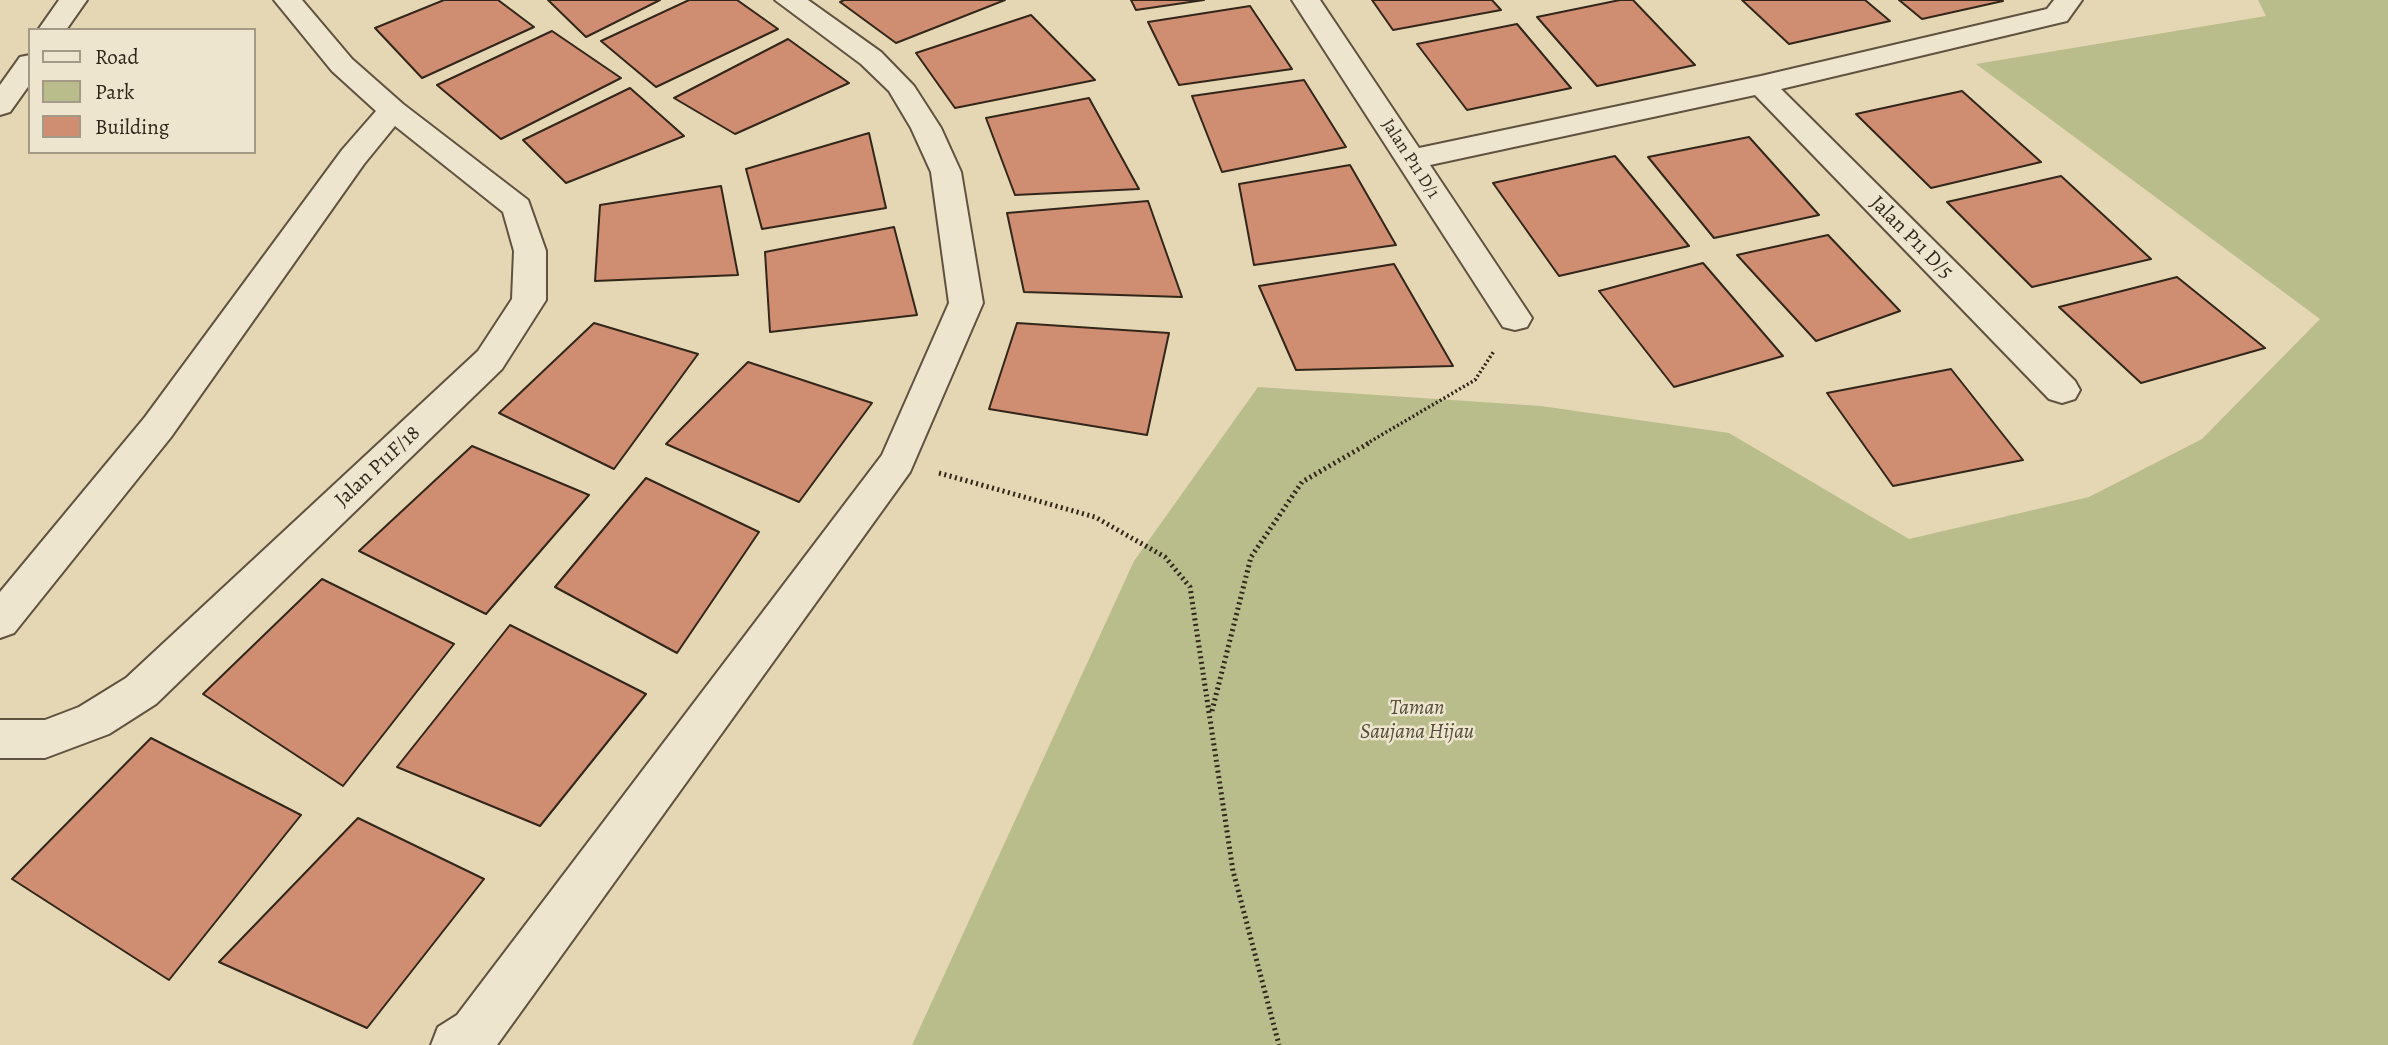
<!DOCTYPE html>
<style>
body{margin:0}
#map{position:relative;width:2388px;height:1045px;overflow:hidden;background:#e5d7b4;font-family:Alegreya,serif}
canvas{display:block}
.legend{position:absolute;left:28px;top:28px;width:228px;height:126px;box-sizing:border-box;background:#eee5ce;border:2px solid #a39986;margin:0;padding:9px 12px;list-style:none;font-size:21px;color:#32261b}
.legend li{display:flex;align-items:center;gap:14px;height:35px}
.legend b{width:35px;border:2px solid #a39986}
</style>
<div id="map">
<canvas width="2388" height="1045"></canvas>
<ul class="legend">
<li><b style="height:9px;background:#eee5ce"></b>Road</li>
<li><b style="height:19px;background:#b8bd8b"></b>Park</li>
<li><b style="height:19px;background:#cf8d71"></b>Building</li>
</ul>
</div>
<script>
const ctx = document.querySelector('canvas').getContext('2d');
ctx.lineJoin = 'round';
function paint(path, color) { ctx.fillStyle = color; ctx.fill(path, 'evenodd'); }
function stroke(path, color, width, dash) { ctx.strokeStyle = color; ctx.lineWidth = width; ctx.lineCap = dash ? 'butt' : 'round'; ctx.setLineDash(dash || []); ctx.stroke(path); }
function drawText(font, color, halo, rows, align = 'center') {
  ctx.font = font + ' Alegreya,serif'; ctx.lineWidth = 5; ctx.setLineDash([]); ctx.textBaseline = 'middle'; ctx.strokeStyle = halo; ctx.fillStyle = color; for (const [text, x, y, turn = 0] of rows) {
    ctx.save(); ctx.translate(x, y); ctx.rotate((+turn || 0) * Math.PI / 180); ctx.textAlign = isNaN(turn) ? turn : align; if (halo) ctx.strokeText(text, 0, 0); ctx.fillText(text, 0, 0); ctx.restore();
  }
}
paint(new Path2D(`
 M2258,0H2388V1045H912L1134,561L1258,387L1541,406L1729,433L1909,539L2089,497L2202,439L2320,319L1976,64L2266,16Z`), '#b8bd8b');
const building = new Path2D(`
 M444,0H498L534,27L422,78L375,28Z
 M548,0H660L586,37Z
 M689,0H737L778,29L656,87L601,41Z
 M844,0H1005L896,43L840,2Z
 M1131,0H1204L1136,10Z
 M1372,0H1492L1501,10L1393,30Z
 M1620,0H1633L1695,65L1597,86L1537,17Z
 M1742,0H1865L1890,21L1789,44Z
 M1899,0H2002L2003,1L1922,19Z
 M1250,6L1292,69L1179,85L1148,22Z
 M1031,15L1095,80L955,108L916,53Z
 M1517,24L1571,88L1467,110L1417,44Z
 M552,31L621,78L501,139L437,85Z
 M788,39L849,83L735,134L674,98Z
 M1304,80L1346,147L1222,172L1192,96Z
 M630,88L684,136L566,183L523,140Z
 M1962,91L2041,162L1931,188L1856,114Z
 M1089,98L1139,189L1015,195L986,118Z
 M869,133L886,208L762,229L746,169Z
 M1749,137L1819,215L1714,238L1648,157Z
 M1615,156L1689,246L1559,276L1493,183Z
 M1350,165L1396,245L1254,265L1239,184Z
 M2061,176L2151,259L2032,287L1947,202Z
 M721,186L738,275L595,281L600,205Z
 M1148,201L1182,297L1024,292L1007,213Z
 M894,227L917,315L770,332L765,252Z
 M1828,235L1900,311L1816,341L1737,255Z
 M1703,263L1783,356L1674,387L1599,291Z
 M1394,264L1453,366L1296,370L1259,286Z
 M2177,277L2265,348L2141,383L2059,307Z
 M594,323L698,354L614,469L499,413Z
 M1017,323L1169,333L1147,435L989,409Z
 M748,362L872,403L799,502L666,444Z
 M1951,369L2023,460L1893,486L1827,393Z
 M472,446L589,495L486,614L359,551Z
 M646,478L759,532L677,653L555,587Z
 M322,579L454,644L343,786L203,694Z
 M510,625L646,694L540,826L397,767Z
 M151,738L301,815L169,980L12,879Z
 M358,818L484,879L367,1028L219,962Z`);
paint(building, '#cf8d71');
stroke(building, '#32261b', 2);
const minor = new Path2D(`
 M59,0H87L66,30H38Z
 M274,0H302L352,59L403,104L528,200L546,251V300L502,369L156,704L109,734L45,758H0V720H45L79,707L126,678L478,351L512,299L514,251L503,212L395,126L364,164L171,437L14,633L0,638V592L145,417L342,150L376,111L332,71Z
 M775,0H808L881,52L914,86L941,128L961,172L983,303L910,472L497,1045H431L438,1027L457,1015L882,455L949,303L931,172L911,128L889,91L861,64Z
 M1292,0H1320L1419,148L1761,76L2047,9L2054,0H2082L2067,21L1781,89L2075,381L2080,390L2075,399L2062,403L2049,399L1755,95L1430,165L1532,318L1527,327L1515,330L1503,327Z
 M30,55V84L10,112L0,115V85L20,57Z`);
stroke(minor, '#5f5241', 4);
stroke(new Path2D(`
 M1366,444L1475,380L1494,351`), '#32261b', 3.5, [2, 2.5]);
stroke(new Path2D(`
 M939,473L1095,517L1165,557L1190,587L1233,871L1279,1045
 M1212,711L1251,557L1302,482L1369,443`), '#32261b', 5, [2, 3.5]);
paint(minor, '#eee5ce');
drawText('18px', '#32261b', '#eee5ce', [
 ["Jalan P11 D/1",1410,159,57]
]);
drawText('21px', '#32261b', '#eee5ce', [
 ["Jalan P11 D/5",1911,238,45],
 ["Jalan P11F/18",378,467,-43]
]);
drawText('italic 21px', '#544c37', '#eee5ce', [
 ["Taman",1417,709],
 ["Saujana Hijau",1417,733]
]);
</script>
